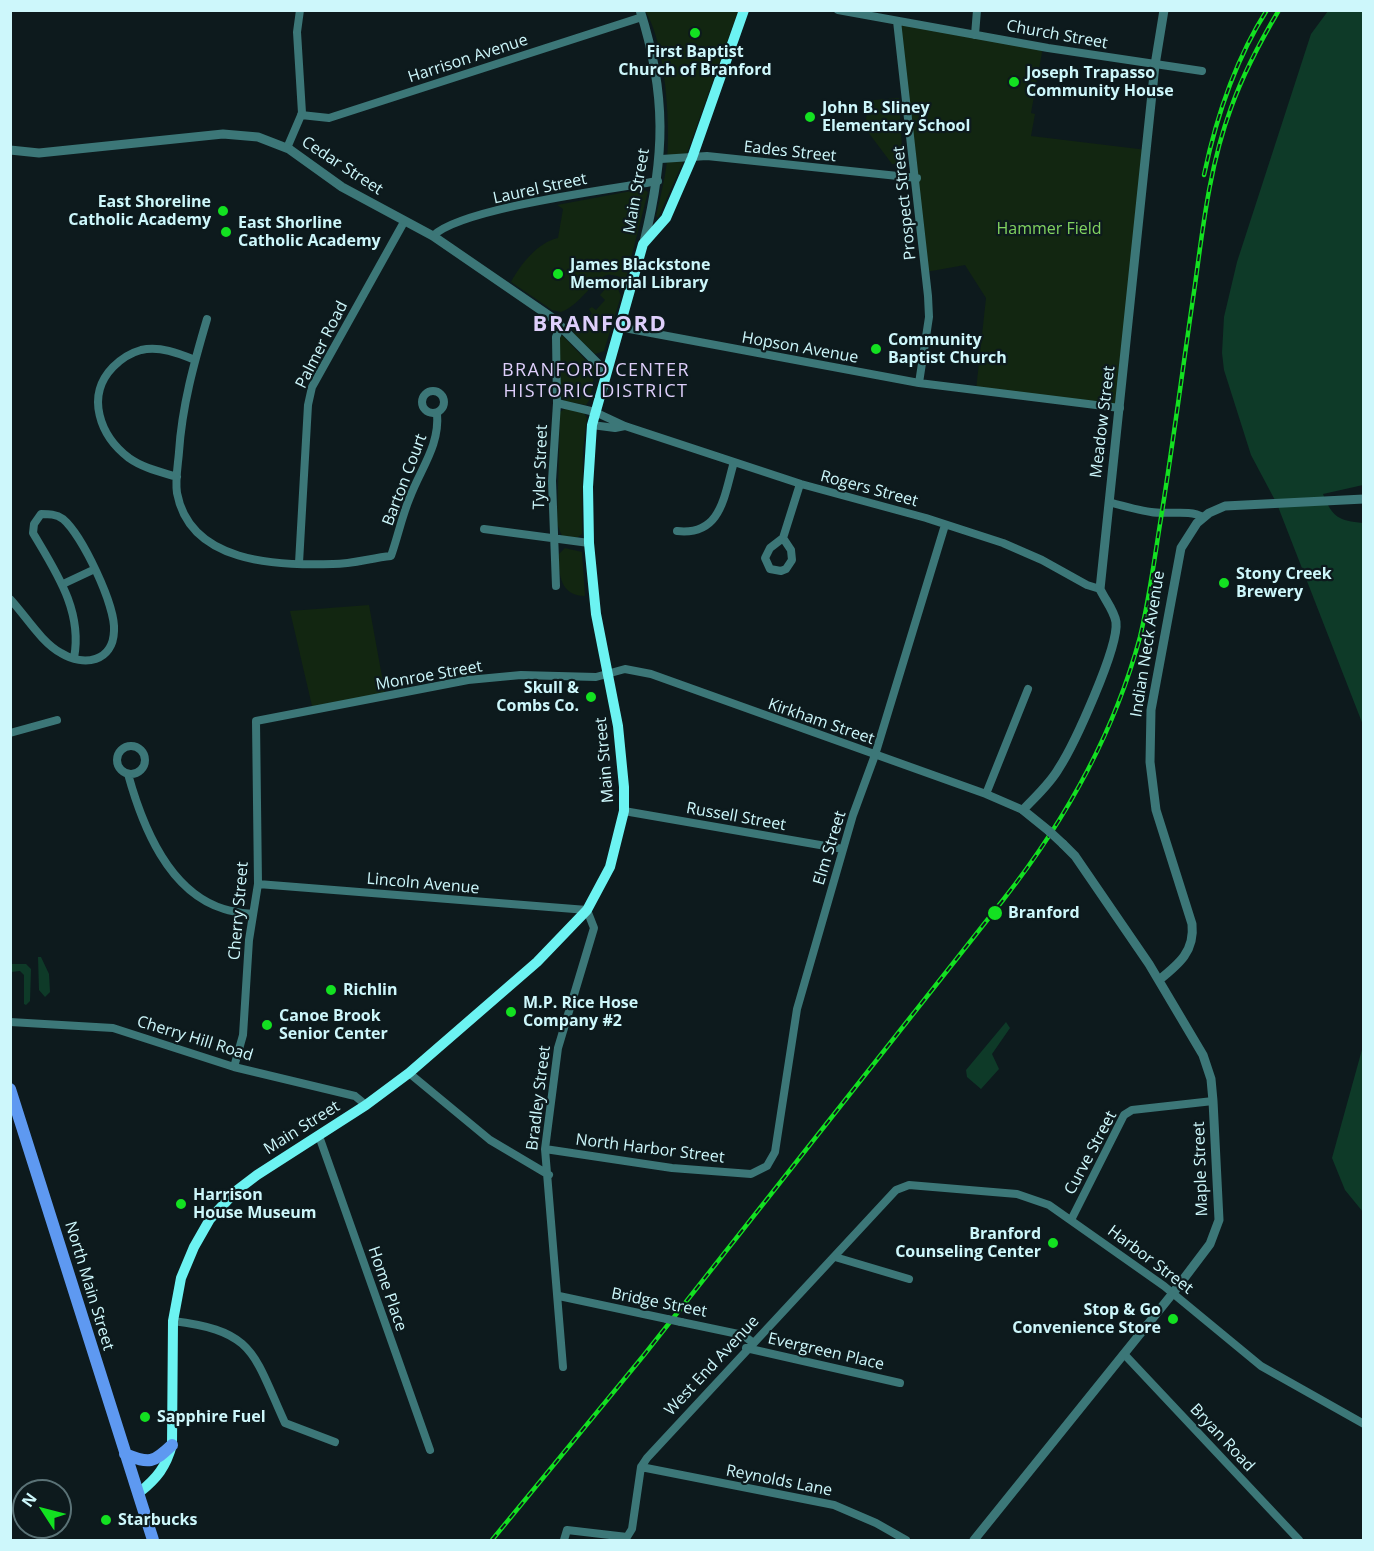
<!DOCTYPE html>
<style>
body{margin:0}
#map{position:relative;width:1374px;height:1551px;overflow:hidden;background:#0d1a1d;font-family:"Open Sans",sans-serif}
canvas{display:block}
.frame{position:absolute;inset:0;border:12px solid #cdf7fb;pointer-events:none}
.north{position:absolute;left:12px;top:1479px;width:60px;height:60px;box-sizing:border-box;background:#0d1a1d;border:2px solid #5a7276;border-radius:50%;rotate:306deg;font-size:16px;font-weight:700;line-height:24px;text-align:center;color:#cdf7fb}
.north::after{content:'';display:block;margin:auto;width:21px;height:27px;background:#13e121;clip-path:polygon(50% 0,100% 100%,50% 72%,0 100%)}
</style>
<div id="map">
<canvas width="1374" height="1551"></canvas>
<div class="frame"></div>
<div class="north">N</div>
</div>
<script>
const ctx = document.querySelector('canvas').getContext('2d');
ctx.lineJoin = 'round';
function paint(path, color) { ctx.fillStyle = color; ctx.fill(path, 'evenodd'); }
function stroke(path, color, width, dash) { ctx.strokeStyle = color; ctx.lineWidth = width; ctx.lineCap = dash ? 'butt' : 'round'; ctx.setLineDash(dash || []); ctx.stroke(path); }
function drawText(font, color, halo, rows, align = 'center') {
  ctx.font = font + ' "Open Sans",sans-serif'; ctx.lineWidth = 4.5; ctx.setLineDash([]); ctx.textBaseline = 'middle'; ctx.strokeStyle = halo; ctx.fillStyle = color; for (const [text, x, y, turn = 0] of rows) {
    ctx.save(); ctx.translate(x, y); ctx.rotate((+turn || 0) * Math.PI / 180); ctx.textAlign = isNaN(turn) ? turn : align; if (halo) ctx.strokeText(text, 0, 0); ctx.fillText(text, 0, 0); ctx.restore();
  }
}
paint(new Path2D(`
 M645,11H738L687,153L658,218L656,216C660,198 665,179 667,161C671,124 665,41 645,11Z
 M897,21L1043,47L1031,113L1035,114L1031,136L1147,150L1120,408L976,390L986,298L965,265L926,272Z
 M899,98L903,164H892L865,128L868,103L874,100Z
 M642,189L648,192L626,278C620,278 614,274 607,275C593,279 581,305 561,312L552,310L511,282C521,264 537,243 558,238L563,209L557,205Z
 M608,286L617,287L621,296L604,351L595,354L575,335L570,323L575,319L578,324L592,314L589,309L592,307L596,310L605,300L600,295Z
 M559,336H563L595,370L590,399L586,405L565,401L560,396Z
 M566,408L584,413L587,418L583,449L582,534L577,538L562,536L557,524L560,412Z
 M565,548L582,552L585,596C560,596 559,574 558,555Z
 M369,605L385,693L312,706L290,611Z`), '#122611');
paint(new Path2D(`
 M1328,11H1363V485L1323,494C1332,517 1339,521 1363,523V725L1277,504L1251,455L1224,370L1222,353L1224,317L1237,262L1311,34Z
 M38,957H41L49,974L50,992L45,997L39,990Z
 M11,964H26L31,969L30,1001L26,1005L24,1004V975L20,971L11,972Z
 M1006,1022L1010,1028L992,1054L999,1069L981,1089L967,1077L966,1070Z
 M1363,1046V1212L1345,1190L1332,1158Z`), '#0e3a28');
stroke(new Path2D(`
 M838,10L1048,48L1202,71
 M897,21L928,296L929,317L919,383
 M975,35L977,10
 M301,115L329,118L642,17
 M287,148L302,113L297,32L300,10
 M661,159L707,156L917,178
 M433,236C460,208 613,189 658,181
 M207,319C194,363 182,406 179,452C178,465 175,480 177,493C190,563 276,566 333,564C353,564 371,558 391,556C398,536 402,516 410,497C421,468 440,445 437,413
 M619,327L919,383L1120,408
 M422 402a11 11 0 1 1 22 0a11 11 0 1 1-22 0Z
 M557,403L595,412L625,426L801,484L926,518L1003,543L1042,560L1087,585L1100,589
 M592,425L615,428L625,426
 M177,477C161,472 143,468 129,458C100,436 85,396 113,367C121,359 130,353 141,350C160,346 178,353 195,360
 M1109,502C1123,506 1137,510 1151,512C1167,515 1189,509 1203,517
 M484,529L589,543
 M677,531C722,536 724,495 734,462
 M783,538L770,548L765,558L770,569L781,571L786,569L792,560L791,550L783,538L800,484
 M299,563L308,405L312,387L404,222
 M63,584L95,569
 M556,586L552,481L557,403L556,337L561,326
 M10,599C26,616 41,642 61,653C84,667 113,662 114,631C116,606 82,535 63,519C56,514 49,514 41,514L34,524L33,533C56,572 83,611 74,658
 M10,733L57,720
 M117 760a14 14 0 1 1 28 0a14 14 0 1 1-28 0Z
 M128,774C142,825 168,892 224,909C233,912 243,913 252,914
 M986,794L1028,689
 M624,811L843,849
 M258,884L587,910L594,928L558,1048L545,1149L563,1367
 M10,1022L113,1028L234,1067L355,1096L366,1105
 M234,1067L243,1035L249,940L258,884L256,721L468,680L521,675L596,677L625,669L651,674L986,794L1023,810
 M409,1073L490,1140L549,1175
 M319,1136L430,1450
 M545,1149L672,1168L751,1174L767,1166L775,1152L797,1009L853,815L875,755L945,525
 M1071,1220L1124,1115L1132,1110L1213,1101
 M835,1257L909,1279
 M559,1296L667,1319
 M173,1321C255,1331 253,1353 285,1423L335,1442
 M681,1322L743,1335L752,1342
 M746,1348L900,1383
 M1124,1354L1299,1540
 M641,1467L834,1505L876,1523L906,1540
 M564,1540L567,1530L627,1537L632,1529L641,1467L647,1458L896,1190L909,1185L1017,1194L1049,1205L1164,1286L1261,1366L1364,1424`), '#3c7778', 8);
stroke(new Path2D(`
 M640,10C667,95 665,157 644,242
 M10,150L39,153L223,134L258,137L289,149L342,187L433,236L551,317L606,372
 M1049,831L1023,810C1035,797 1050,784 1059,768C1074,745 1119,647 1116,622C1114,610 1105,600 1100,589L1155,65L1164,10
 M1159,980C1179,964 1195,951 1192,924L1156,810L1150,762L1151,710L1181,548L1197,523L1209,513L1225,506L1364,499
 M974,1540L1173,1293L1210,1244L1219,1220L1213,1101L1211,1079L1203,1055L1149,964L1075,856L1063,844`), '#3c7778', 9);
stroke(new Path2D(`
 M140,1492C157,1478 166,1467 172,1445L173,1321L181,1278L194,1247L210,1219L236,1191L257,1175L366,1105L409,1073L537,962L587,910L610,867L624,811V787L618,726L596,614L589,543L588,487L592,425L643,244L666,218L692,158L744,10`), '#6cf3f2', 10);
stroke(new Path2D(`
 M10,1089L153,1540
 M125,1454C150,1464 153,1463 172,1445`), '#5e99f1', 12);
const rail = new Path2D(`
 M1204,175C1216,118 1235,60 1267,10
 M492,1540L644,1355L1003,900C1065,821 1114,734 1140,637C1149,600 1154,562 1160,524C1173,445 1183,365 1195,285C1203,226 1210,164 1231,108C1243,74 1260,42 1279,10`);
stroke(rail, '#13e121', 4.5);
stroke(rail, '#0d1a1d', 2, [7]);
stroke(new Path2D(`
 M667,1319L681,1322`), '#3c7778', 8);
stroke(new Path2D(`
 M1049,831L1063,844`), '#3c7778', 9);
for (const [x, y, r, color] of [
 [695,33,6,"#13e121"],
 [1014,82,6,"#13e121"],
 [810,117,6,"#13e121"],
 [223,211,6,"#13e121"],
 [226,232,6,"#13e121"],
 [558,274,6,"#13e121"],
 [876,349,6,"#13e121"],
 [1224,583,6,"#13e121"],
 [591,697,6,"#13e121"],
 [995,913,8,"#13e121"],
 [331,990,6,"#13e121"],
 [511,1012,6,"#13e121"],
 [267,1025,6,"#13e121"],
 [181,1204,6,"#13e121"],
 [1053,1243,6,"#13e121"],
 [1173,1319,6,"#13e121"],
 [145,1417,6,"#13e121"],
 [106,1520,6,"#13e121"]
]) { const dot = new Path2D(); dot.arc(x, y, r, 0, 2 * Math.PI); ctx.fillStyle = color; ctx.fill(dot); stroke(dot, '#0d1a1d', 2); }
drawText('16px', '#cdf7fb', '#0d1a1d', [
 ["Church Street",1057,35,10],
 ["Harrison Avenue",468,59,-18],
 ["Eades Street",790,152,6],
 ["Cedar Street",342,166,33],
 ["Laurel Street",540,189,-12],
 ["Main Street",637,191,-80],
 ["Prospect Street",905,203,-96],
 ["Palmer Road",322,345,-63],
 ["Hopson Avenue",800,348,10],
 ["Meadow Street",1103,422,-83],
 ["Tyler Street",541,467,-88],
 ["Barton Court",405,480,-69],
 ["Rogers Street",869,489,15],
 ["Indian Neck Avenue",1148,644,-81],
 ["Monroe Street",429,676,-10],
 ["Kirkham Street",821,722,19],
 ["Main Street",605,760,-95],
 ["Russell Street",736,817,10],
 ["Elm Street",830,848,-73],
 ["Lincoln Avenue",423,884,5],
 ["Cherry Street",239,911,-85],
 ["Cherry Hill Road",195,1039,17],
 ["Bradley Street",539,1098,-83],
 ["Main Street",302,1128,-32],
 ["North Harbor Street",650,1149,7],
 ["Curve Street",1091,1153,-62],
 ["Maple Street",1201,1169,-92],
 ["Harbor Street",1150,1260,37],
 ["North Main Street",89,1286,73],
 ["Home Place",387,1289,71],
 ["Bridge Street",659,1303,11],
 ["Evergreen Place",826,1352,13],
 ["West End Avenue",712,1366,-47],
 ["Bryan Road",1222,1438,47],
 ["Reynolds Lane",779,1481,11]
]);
drawText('bold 16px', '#cdf7fb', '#0d1a1d', [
 ["First Baptist",695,52,"center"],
 ["Church of Branford",695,70,"center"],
 ["Joseph Trapasso",1026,73],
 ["Community House",1026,91],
 ["John B. Sliney",822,108],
 ["Elementary School",822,126],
 ["East Shoreline",211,202,"right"],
 ["Catholic Academy",211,220,"right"],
 ["East Shorline",238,223],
 ["Catholic Academy",238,241],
 ["James Blackstone",570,265],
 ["Memorial Library",570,283],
 ["Community",888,340],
 ["Baptist Church",888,358],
 ["Stony Creek",1236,574],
 ["Brewery",1236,592],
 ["Skull &",579,688,"right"],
 ["Combs Co.",579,706,"right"],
 ["Branford",1008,913],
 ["Richlin",343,990],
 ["M.P. Rice Hose",523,1003],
 ["Company #2",523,1021],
 ["Canoe Brook",279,1016],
 ["Senior Center",279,1034],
 ["Harrison",193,1195],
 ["House Museum",193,1213],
 ["Branford",1041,1234,"right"],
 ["Counseling Center",1041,1252,"right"],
 ["Stop & Go",1161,1310,"right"],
 ["Convenience Store",1161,1328,"right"],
 ["Sapphire Fuel",157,1417],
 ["Starbucks",118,1520]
], 'left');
drawText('16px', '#81d360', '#0d1a1d', [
 ["Hammer Field",1049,229]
]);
ctx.letterSpacing = '1.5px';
drawText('18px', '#decffb', '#0d1a1d', [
 ["BRANFORD CENTER",596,371],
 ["HISTORIC DISTRICT",596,392]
]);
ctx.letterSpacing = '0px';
ctx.letterSpacing = '1.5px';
drawText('bold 22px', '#decffb', '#0d1a1d', [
 ["BRANFORD",600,325]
]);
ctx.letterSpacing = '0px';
</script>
